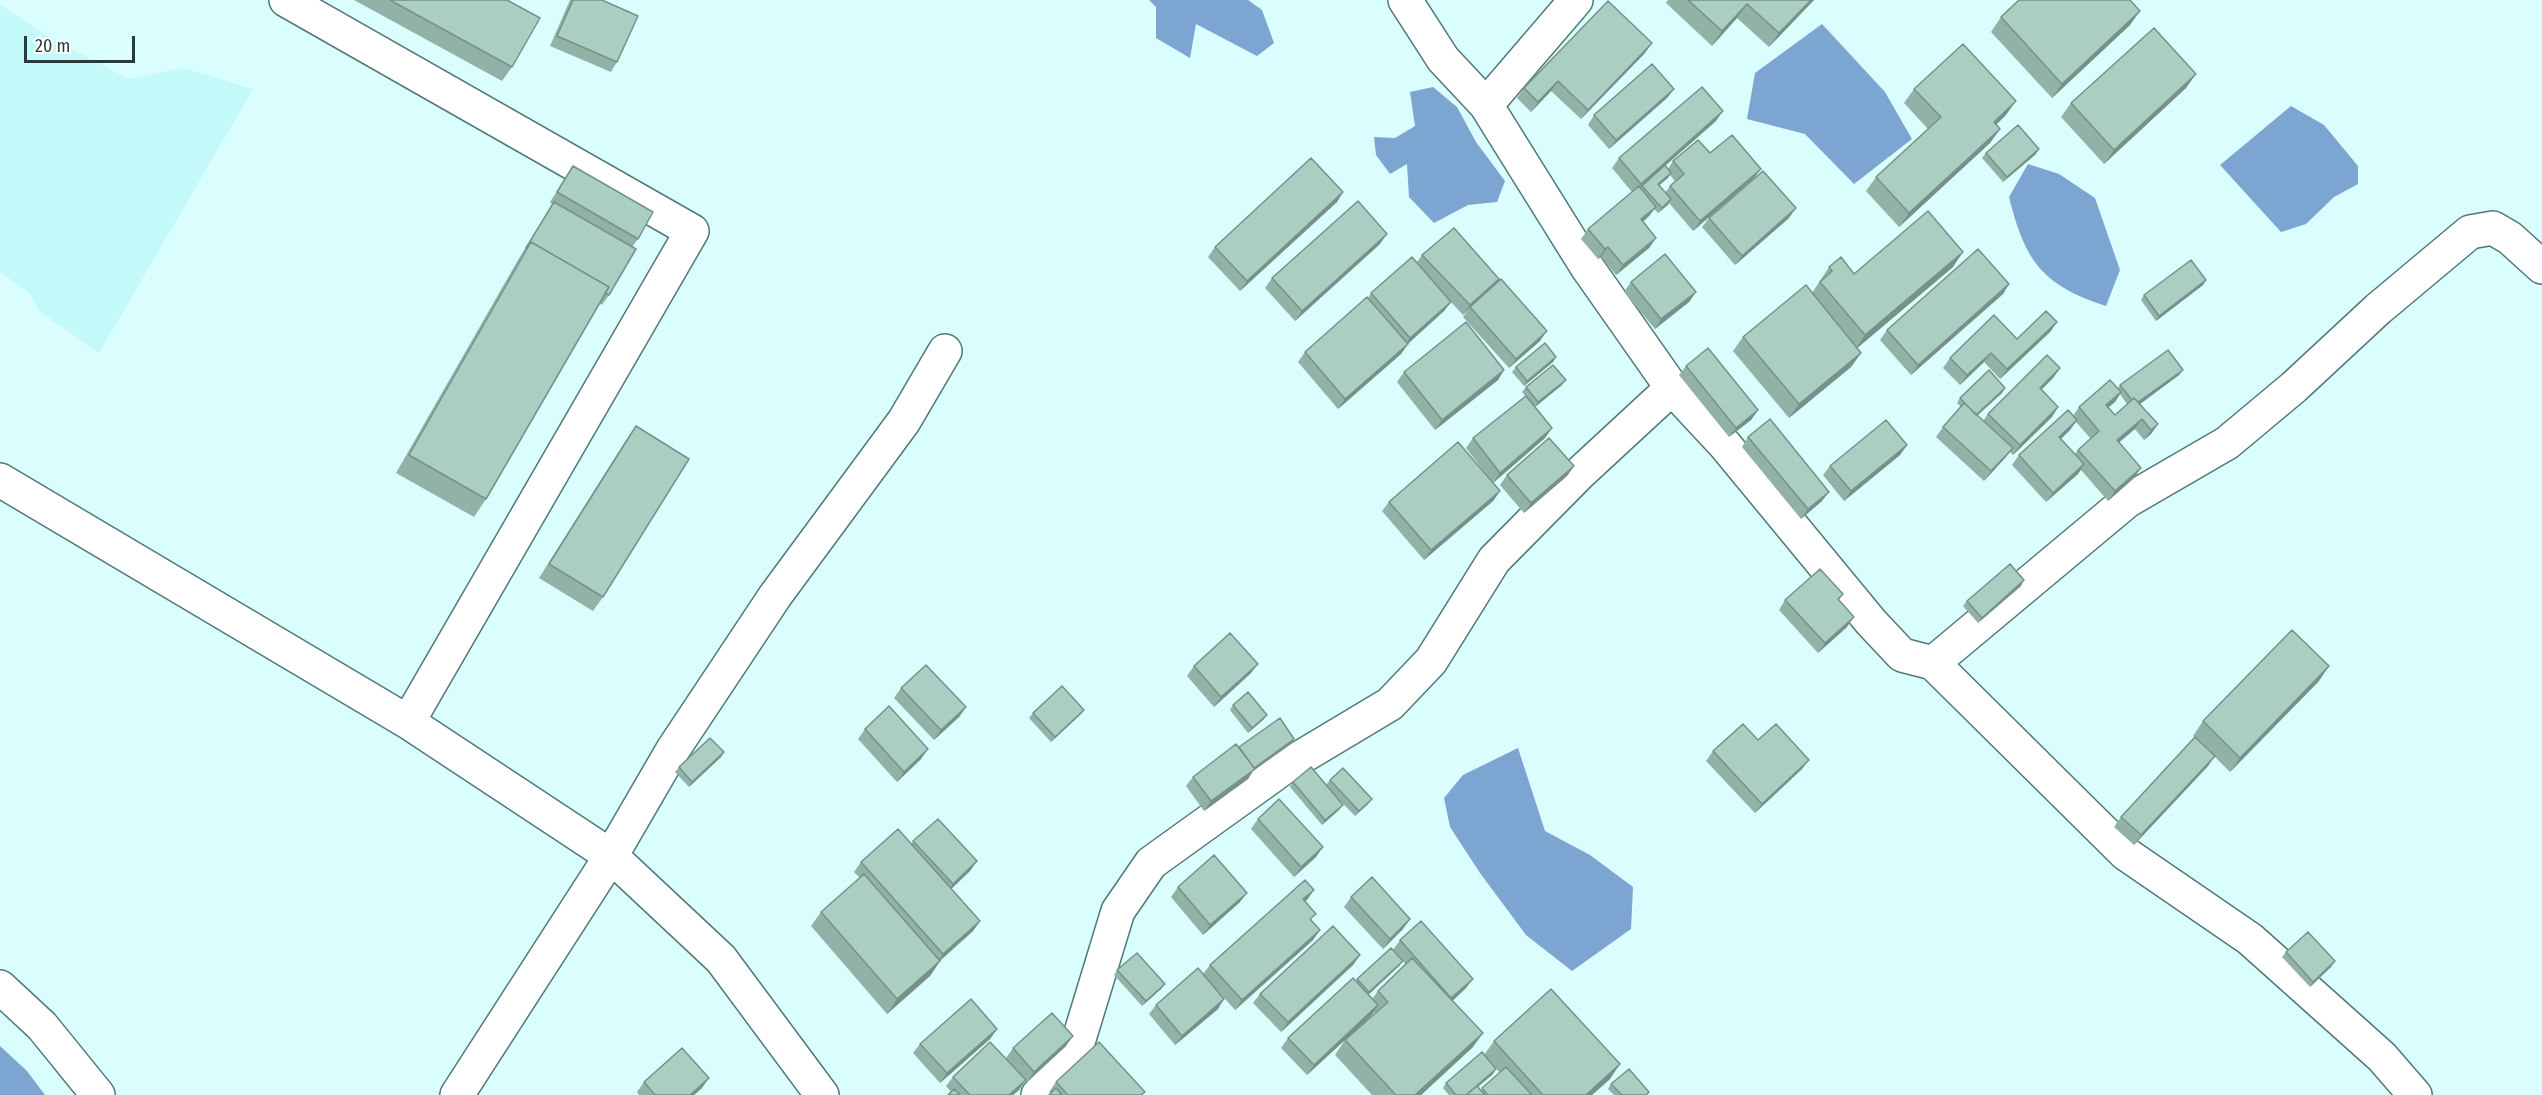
<!DOCTYPE html>
<style>
body{margin:0}
#map{position:relative;width:2542px;height:1095px;overflow:hidden;background:#dafdfd;font-family:"Fira Sans Condensed",sans-serif}
canvas{display:block}
.scale{position:absolute;left:24px;top:36px;width:111px;height:27px;box-sizing:border-box;border:3px solid #2a3b3c;border-top:0;padding-left:8px;font-size:18px;line-height:21px;white-space:nowrap;color:#2a3b3c;-webkit-text-stroke:4px #fff;paint-order:stroke}
</style>
<div id="map">
<canvas width="2542" height="1095"></canvas>
<div class="scale">20 m</div>
</div>
<script>
const ctx = document.querySelector('canvas').getContext('2d');
ctx.lineJoin = 'round';
function paint(path, color) { ctx.fillStyle = color; ctx.fill(path, 'evenodd'); }
function stroke(path, color, width, dash) { ctx.strokeStyle = color; ctx.lineWidth = width; ctx.lineCap = dash ? 'butt' : 'round'; ctx.setLineDash(dash || []); ctx.stroke(path); }
paint(new Path2D(`
 M0,5L54,40L129,79L184,68L253,89L99,353L39,311L30,293L0,272Z`), '#c4f9fa');
paint(new Path2D(`
 M1149,0H1248L1262,10L1274,43L1257,56L1196,24L1190,58L1156,38V7Z
 M1822,24L1885,92L1912,139L1854,184L1805,134L1747,119L1755,73Z
 M1433,87L1457,107L1476,142L1505,181L1497,202L1468,205L1434,223L1409,197L1407,164L1390,174L1376,155L1374,137L1395,138L1415,126L1410,92Z
 M2291,106L2324,125L2358,166V184L2334,197L2306,224L2281,232L2220,165Z
 M2028,164L2059,174L2095,198L2120,270L2106,306C2042,285 2025,261 2009,197Z
 M1518,748L1545,831L1590,855L1633,887L1631,929L1572,971L1526,935L1480,873L1450,827L1444,798L1463,775Z
 M0,1046L27,1071L45,1095H0Z`), '#7da5d1');
const minor = new Path2D(`
 M286,0L692,231L408,722L611,856L721,959L822,1095
 M1405,0L1443,59L1486,105
 M1576,0L1486,105L1587,267L1672,388L1725,445L1871,622L1902,655L1933,663L2127,501L2227,443L2294,387L2378,309L2470,232L2493,228L2510,238L2542,267
 M0,480L408,722
 M1933,663L2126,854L2250,939L2382,1057L2415,1095
 M0,987L42,1026L98,1095
 M457,1095L611,856L672,751L775,596L904,421L945,351
 M1038,1095L1059,1074L1079,1039L1118,911L1151,863L1283,768L1390,704L1431,661L1494,560L1579,474L1672,388`);
stroke(minor, '#517879', 36);
stroke(minor, '#fff', 33);
paint(new Path2D(`
 M354,0H507L512,67L502,81Z
 M570,0H602L617,62L611,72L550,46Z
 M1668,0H1814L1769,47L1737,18L1712,46L1666,3Z
 M2001,17L2130,25L2052,98L1991,32Z
 M1645,53L1581,119L1551,91L1531,112L1517,98L1524,88Z
 M2186,88L2104,164L2061,117L2071,103Z
 M1674,89L1667,98L1609,149L1588,125L1594,115Z
 M1914,89L2006,115L1996,125L2000,129L1990,143L1899,227L1866,191L1876,177L1928,129L1904,103Z
 M1716,121L1665,166L1668,169L1673,161L1710,153L1761,169L1754,178L1693,231L1669,203L1658,213L1654,209L1649,216L1643,222L1656,238L1649,248L1616,275L1601,257L1598,259L1581,239L1588,229L1632,192L1612,168L1619,158ZM1670,175L1675,181L1670,186L1665,193L1659,185Z
 M1986,153L2036,154L2003,182L1982,158Z
 M573,166L638,239L632,247L609,295L602,305L599,303L486,499L474,517L396,473L518,260L552,204L550,202Z
 M1343,192L1337,202L1240,291L1208,257L1215,247Z
 M1709,218H1789L1735,265L1702,227Z
 M1380,244L1295,321L1265,288L1272,278Z
 M1422,255L1499,279L1494,286L1540,341L1509,368L1463,317L1468,310L1463,315L1451,302L1444,311L1408,344L1401,354L1338,409L1298,362L1305,352L1368,298L1371,293L1417,262Z
 M1829,267L1854,274L1953,267L1857,348L1861,353L1851,367L1789,418L1733,351L1743,337L1812,293Z
 M2206,280L2203,285L2156,321L2141,300L2144,295Z
 M1631,282L1696,292L1689,302L1655,329L1624,292Z
 M2009,284L2003,294L1911,375L1880,340L1887,330Z
 M2057,322L2050,332L2000,379L1984,362L1960,385L1943,368L1950,358L2017,339Z
 M1556,357L1553,362L1524,386L1512,372L1516,367Z
 M1686,366L1758,410L1751,420L1729,437L1679,375Z
 M2060,368L2053,378L2041,390L2058,407L2052,417L2013,455L2010,452L1984,481L1936,437L1943,427L1961,407L1957,403L1960,398L2002,393L1977,416L1983,421L1988,414Z
 M1504,370L1498,380L1435,430L1397,382L1404,372Z
 M2183,370L2179,375L2140,404L2158,424L2151,434L2144,440L2135,429L2119,442L2134,478L2108,501L2081,470L2078,474L2046,502L2012,465L2019,455L2073,416L2079,407L2118,388L2120,385ZM2120,394L2127,404L2115,415L2108,407L2115,402ZM2076,422L2091,439L2078,450L2075,454L2061,439L2070,430Z
 M1562,385L1535,407L1552,428L1545,438L1493,483L1466,448L1473,438L1525,396L1522,392L1526,387Z
 M636,426L603,597L593,611L539,578L626,440Z
 M1748,437L1822,501L1801,519L1742,447Z
 M1907,445L1900,455L1844,501L1823,475L1830,466Z
 M1574,466L1567,476L1524,513L1500,485L1507,475Z
 M1500,491L1493,501L1424,560L1382,511L1389,502Z
 M2021,586L1978,623L1963,606L1967,601Z
 M1843,594L1839,600L1847,627L1818,653L1779,610L1785,600Z
 M1194,666L1251,673L1214,707L1187,676Z
 M2319,681L2230,772L2214,756L2208,766L2134,845L2114,827L2121,817L2195,737L2193,736L2203,721Z
 M901,688L966,707L959,717L934,740L894,698Z
 M1233,705L1267,715L1263,720L1248,733L1230,710Z
 M1084,710L1080,715L1051,742L1029,718L1033,713Z
 M865,729L921,759L897,782L858,739Z
 M1294,739L1291,744L1253,771L1248,779L1204,811L1186,786L1193,777L1239,748Z
 M1758,740L1802,769L1755,813L1706,761L1713,751Z
 M724,752L721,757L689,787L675,772L679,767Z
 M1330,780L1368,804L1355,816L1326,786L1339,810L1322,825L1290,787L1293,782L1326,785Z
 M1258,819L1316,857L1294,877L1251,829Z
 M913,841L977,861L970,871L951,889L980,921L973,931L940,961L930,976L887,1014L811,926L821,912L860,878L854,872L861,862L911,844Z
 M1178,887L1240,902L1203,935L1171,897Z
 M1351,897L1403,929L1383,949L1344,907Z
 M1307,900L1305,901L1312,921L1320,930L1313,940L1235,1010L1218,991V1009L1175,1045L1149,1014L1156,1005L1203,974L1210,965Z
 M1400,940L1466,988L1452,1001L1473,1047L1421,1095H1372L1335,1055L1345,1040L1376,1013L1374,1012L1372,1015L1307,1075L1281,1048L1288,1038L1393,950ZM1403,961L1406,965L1378,991L1372,999L1368,995L1399,966Z
 M2286,952L2331,967L2310,987L2282,957Z
 M1360,955L1353,965L1281,1032L1253,1003L1260,994Z
 M1117,970L1165,984L1161,989L1142,1006L1114,975Z
 M997,1029L990,1039L940,1083L913,1053L920,1044Z
 M1494,1041L1610,1079L1592,1095H1449L1443,1088L1446,1083L1484,1055ZM1489,1060L1500,1073L1481,1090L1478,1087L1493,1074Z
 M1066,1046L1027,1082L1025,1080L1019,1090L1013,1095H948L951,1092L946,1086L953,1077L1006,1058L1013,1048Z
 M644,1082L702,1088L694,1095H639L637,1092Z
 M1056,1082L1142,1095H1049L1051,1093L1049,1092Z
 M1611,1084L1647,1095H1614L1608,1089Z`), '#92b2a7');
paint(new Path2D(`
 M1811,0H1814L1769,47L1779,33Z
 M1747,4L1737,18L1712,46L1722,31Z
 M2140,11L2130,25L2052,98L2062,84Z
 M1652,43L1645,53L1581,119L1588,110Z
 M2196,74L2186,88L2104,164L2114,150Z
 M1558,81L1551,91L1531,112L1538,102Z
 M1674,89L1667,98L1609,149L1616,140Z
 M2016,101L2006,115L1984,136L1994,122Z
 M1723,111L1716,121L1634,193L1641,184Z
 M2000,129L1990,143L1899,227L1909,213Z
 M2039,149L2036,154L2003,182L2007,177Z
 M1761,169L1754,178L1693,231L1700,221Z
 M1671,173L1668,178L1655,189L1658,184Z
 M1343,192L1337,202L1240,291L1247,281Z
 M1671,199L1668,205L1658,213L1662,208Z
 M1656,207L1649,216L1634,229L1641,219Z
 M1796,208L1789,218L1735,265L1742,256Z
 M1387,234L1380,244L1295,321L1302,311Z
 M1656,238L1649,248L1616,275L1623,265Z
 M1608,247L1601,257L1598,259L1605,249Z
 M1963,252L1953,267L1855,350L1865,335Z
 M1499,279L1492,289L1470,307L1463,315L1470,305Z
 M2206,280L2203,285L2156,321L2159,316Z
 M2009,284L2003,294L1911,375L1918,365Z
 M1696,292L1689,302L1655,329L1661,319Z
 M1451,302L1444,311L1403,348L1410,338Z
 M2057,322L2050,332L2000,379L2007,369Z
 M1547,331L1540,341L1509,368L1516,359Z
 M1408,344L1401,354L1338,409L1345,399Z
 M1861,353L1851,367L1789,418L1799,404Z
 M1991,353L1984,362L1960,385L1967,375Z
 M1556,357L1553,362L1524,386L1527,381Z
 M2060,368L2053,378L2033,398L2040,388Z
 M1504,370L1498,380L1435,430L1442,420Z
 M2183,370L2179,375L2132,410L2135,405Z
 M1566,380L1562,385L1535,407L1538,402Z
 M2005,388L2002,393L1972,420L1976,415Z
 M2121,392L2115,402L2099,415L2106,405Z
 M2058,407L2052,417L2013,455L2020,445Z
 M1758,410L1751,420L1729,437L1736,428Z
 M2142,419L2135,429L2110,450L2117,440Z
 M2077,420L2070,430L2052,447L2059,437Z
 M2158,424L2151,434L2144,440L2151,430Z
 M1552,428L1545,438L1493,483L1500,473Z
 M1907,445L1900,455L1844,501L1851,491Z
 M2013,448L2006,457L1984,481L1991,471Z
 M2084,464L2078,474L2046,502L2053,493Z
 M1574,466L1567,476L1524,513L1531,503Z
 M2141,468L2134,478L2108,501L2115,491Z
 M1500,491L1493,501L1424,560L1431,550Z
 M1829,492L1822,501L1801,519L1808,509Z
 M2024,580L2021,586L1978,623L1982,618Z
 M1854,617L1847,627L1818,653L1825,643Z
 M1258,664L1251,673L1214,707L1221,697Z
 M2329,666L2319,681L2230,772L2240,758Z
 M966,707L959,717L934,740L941,730Z
 M1084,710L1080,715L1051,742L1055,737Z
 M1267,715L1263,720L1248,733L1252,728Z
 M1294,739L1291,744L1253,771L1248,779L1204,811L1211,801L1254,768Z
 M928,749L921,759L897,782L904,772Z
 M724,752L721,757L689,787L692,782Z
 M2215,756L2208,766L2134,845L2141,835Z
 M1809,760L1802,769L1755,813L1762,804Z
 M1372,799L1368,804L1355,816L1359,811Z
 M1343,805L1339,810L1322,825L1325,820Z
 M1323,847L1316,857L1294,877L1301,867Z
 M977,861L970,871L946,894L953,884Z
 M1314,890L1307,900L1296,909L1303,899Z
 M1247,893L1240,902L1203,935L1210,925Z
 M1410,919L1403,929L1383,949L1390,939Z
 M980,921L973,931L936,964L943,954Z
 M1320,930L1313,940L1235,1010L1242,1000Z
 M1360,955L1353,965L1281,1032L1288,1022Z
 M940,961L930,976L887,1014L897,999Z
 M1403,961L1399,966L1366,997L1369,992Z
 M2335,961L2331,967L2310,987L2313,982Z
 M1473,979L1466,988L1445,1008L1451,998Z
 M1165,984L1161,989L1142,1006L1146,1001Z
 M1224,999L1218,1009L1175,1045L1182,1036Z
 M1378,1005L1372,1015L1307,1075L1314,1065Z
 M997,1029L990,1039L940,1083L947,1073Z
 M1483,1033L1473,1047L1421,1095H1415Z
 M1073,1036L1066,1046L1027,1082L1034,1072Z
 M1620,1064L1610,1079L1592,1095H1586Z
 M1496,1069L1493,1074L1468,1095H1466Z
 M709,1078L702,1088L694,1095H690Z
 M1026,1080L1019,1090L1013,1095H1009Z`), '#779188');
const building = new Path2D(`
 M390,0H507L540,18L512,67Z
 M573,0H602L638,16L617,62L557,36Z
 M1688,0H1811L1779,33L1747,4L1722,31Z
 M2019,0H2130L2140,11L2062,84L2001,17Z
 M1608,1L1652,43L1588,110L1558,81L1538,102L1524,88Z
 M2154,28L2196,74L2114,150L2071,103Z
 M1963,44L2016,101L1994,122L2000,129L1909,213L1876,177L1941,117L1914,89Z
 M1652,64L1674,89L1616,140L1594,115Z
 M1702,87L1723,111L1641,184L1619,158Z
 M2018,125L2039,149L2007,177L1986,153Z
 M1732,135L1761,169L1700,221L1670,186L1684,174L1673,161L1698,140L1710,153Z
 M1311,158L1343,192L1247,281L1215,247Z
 M1665,165L1671,173L1658,184L1671,199L1662,208L1642,186Z
 M573,166L653,212L638,239L557,192Z
 M1763,171L1796,208L1742,256L1709,218Z
 M1639,186L1656,207L1641,219L1656,238L1623,265L1608,247L1605,249L1588,229Z
 M1358,201L1387,234L1302,311L1272,278Z
 M554,202L636,249L609,295L605,293L609,287L531,242L526,248Z
 M1928,211L1963,252L1865,335L1820,282L1832,271L1829,267L1841,257L1854,274Z
 M1454,228L1499,279L1470,305L1422,255Z
 M531,242L609,287L486,499L409,455Z
 M1978,249L2009,284L1918,365L1887,330Z
 M1665,254L1696,292L1661,319L1631,282Z
 M1412,257L1451,302L1410,338L1371,293Z
 M2191,260L2206,280L2159,316L2144,295Z
 M1501,279L1547,331L1516,359L1470,307Z
 M1806,285L1861,353L1799,404L1743,337Z
 M1367,297L1408,344L1345,399L1305,352Z
 M2046,311L2057,322L2007,369L1991,353L1967,375L1950,358L1994,315L2017,339Z
 M1466,322L1504,370L1442,420L1404,372Z
 M1545,343L1556,357L1527,381L1516,367Z
 M1708,348L1758,410L1736,428L1686,366Z
 M2168,350L2183,370L2138,402L2134,398L2132,400L2120,385Z
 M2047,355L2060,368L2040,388L2058,407L2020,445L1988,414Z
 M1553,365L1566,380L1538,402L1526,387Z
 M1989,370L2005,388L1976,415L1960,398Z
 M2110,380L2121,392L2106,405L2115,415L2134,398L2158,424L2151,430L2142,419L2117,440L2141,468L2115,491L2078,450L2099,431L2079,407Z
 M1526,396L1552,428L1500,473L1473,438Z
 M1964,403L2013,448L1991,471L1943,427Z
 M2068,410L2077,420L2059,437L2084,464L2053,493L2019,455Z
 M1770,419L1829,492L1808,509L1748,437Z
 M1886,420L1907,445L1851,491L1830,466Z
 M636,426L689,459L603,597L549,564Z
 M1549,438L1574,466L1531,503L1507,475Z
 M1458,442L1500,491L1431,550L1389,502Z
 M2010,564L2024,580L1982,618L1967,601Z
 M1820,569L1843,594L1838,599L1854,617L1825,643L1785,600Z
 M2292,630L2329,666L2240,758L2203,721Z
 M1230,633L1258,664L1221,697L1194,666Z
 M926,665L966,707L941,730L901,688Z
 M1062,686L1084,710L1055,737L1033,713Z
 M1248,692L1267,715L1252,728L1233,705Z
 M889,706L928,749L904,772L865,729Z
 M1280,718L1294,739L1254,768L1239,747Z
 M1743,724L1758,740L1776,724L1809,760L1762,804L1713,751Z
 M2195,737L2215,756L2141,835L2121,817Z
 M710,738L724,752L692,782L679,767Z
 M1236,744L1255,769L1211,801L1193,777Z
 M1311,767L1343,805L1325,820L1293,782Z
 M1343,768L1372,799L1359,811L1330,780Z
 M1279,799L1323,847L1301,867L1258,819Z
 M938,819L977,861L953,884L913,841Z
 M898,829L980,921L943,954L861,862Z
 M1214,855L1247,893L1210,925L1178,887Z
 M864,874L940,961L897,999L821,912Z
 M1372,877L1410,919L1390,939L1351,897Z
 M1305,880L1314,890L1303,899L1316,914L1310,919L1320,930L1242,1000L1210,965Z
 M1421,921L1473,979L1451,998L1400,940Z
 M1333,926L1360,955L1288,1022L1260,994Z
 M2308,932L2335,961L2313,982L2286,952Z
 M1391,948L1403,961L1369,992L1357,979Z
 M1137,953L1165,984L1146,1001L1117,970Z
 M1412,958L1483,1033L1415,1095H1396L1345,1040L1388,1002L1378,991Z
 M1198,968L1224,999L1182,1036L1156,1005Z
 M1353,978L1378,1005L1314,1065L1288,1038Z
 M1551,989L1620,1064L1586,1095H1543L1494,1041Z
 M971,999L997,1029L947,1073L920,1044Z
 M1052,1013L1073,1036L1034,1072L1013,1048Z
 M990,1042L1026,1080L1009,1095H970L953,1077Z
 M1099,1042L1145,1092L1141,1095H1068L1056,1082Z
 M682,1048L709,1078L690,1095H655L644,1082Z
 M1482,1052L1496,1069L1466,1095H1456L1446,1083Z
 M1506,1067L1532,1095H1488L1482,1088Z
 M1629,1069L1649,1092L1646,1095H1622L1611,1084Z
 M1477,1086L1485,1095H1466Z
 M1056,1088L1062,1095H1049Z
 M954,1089L960,1095H948Z`);
paint(building, '#aacfc2');
stroke(building, '#779188', 1.5);
</script>
